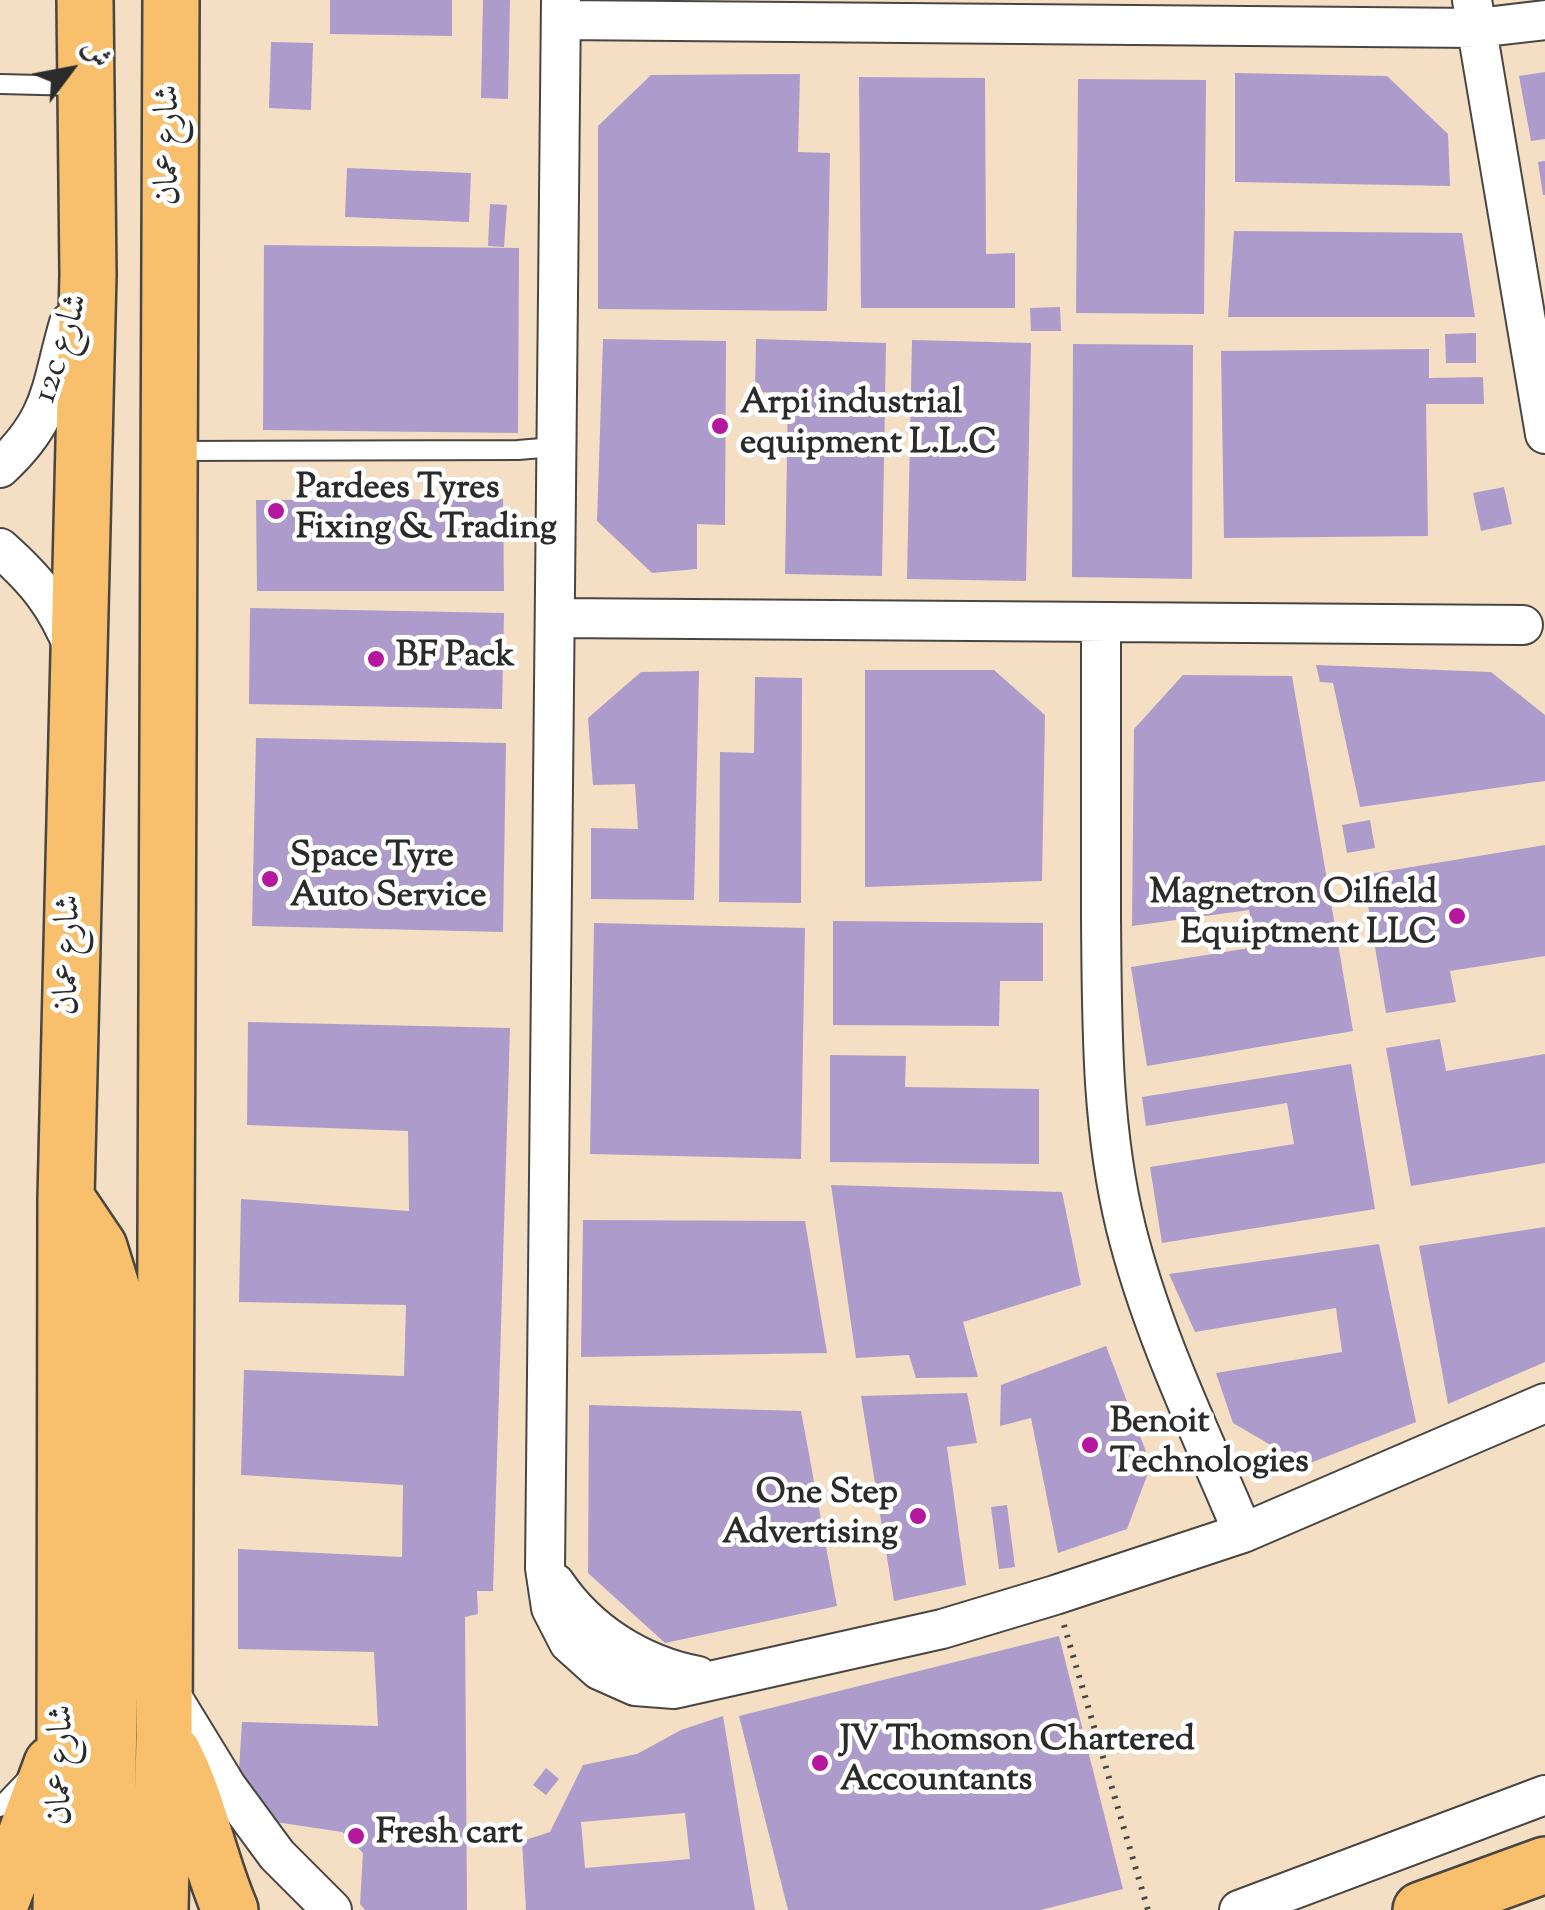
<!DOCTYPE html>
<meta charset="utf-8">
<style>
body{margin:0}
#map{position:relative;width:1545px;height:1910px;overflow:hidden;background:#f4dfc4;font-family:"Sorts Mill Goudy",Amiri,serif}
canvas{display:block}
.north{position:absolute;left:20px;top:20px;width:100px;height:100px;-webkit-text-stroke:8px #fff;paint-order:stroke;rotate:58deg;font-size:28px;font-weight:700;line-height:40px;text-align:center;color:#2b2b2b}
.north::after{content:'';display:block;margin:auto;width:35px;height:45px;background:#2b2b2b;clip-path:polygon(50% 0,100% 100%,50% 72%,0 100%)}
</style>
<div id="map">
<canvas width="1545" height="1910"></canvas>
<div class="north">ش</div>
</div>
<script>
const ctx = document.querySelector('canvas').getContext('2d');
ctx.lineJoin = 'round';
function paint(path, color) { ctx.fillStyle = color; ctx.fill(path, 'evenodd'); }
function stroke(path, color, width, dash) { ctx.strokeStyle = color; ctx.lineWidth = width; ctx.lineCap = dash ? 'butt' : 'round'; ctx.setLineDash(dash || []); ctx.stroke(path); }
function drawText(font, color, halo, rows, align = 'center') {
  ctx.font = font + ' "Sorts Mill Goudy",Amiri,serif'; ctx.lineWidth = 9; ctx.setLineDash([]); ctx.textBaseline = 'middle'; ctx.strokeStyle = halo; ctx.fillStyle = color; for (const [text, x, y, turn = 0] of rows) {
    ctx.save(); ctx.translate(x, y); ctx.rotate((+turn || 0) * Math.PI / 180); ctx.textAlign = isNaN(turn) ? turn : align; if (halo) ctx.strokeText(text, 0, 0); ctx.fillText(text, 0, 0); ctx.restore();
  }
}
paint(new Path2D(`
 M330,0H452V36L330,34Z
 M483,0H510L508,99L481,98Z
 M271,42L313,43L311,110L269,108Z
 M1545,72V139L1531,141L1519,76Z
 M1235,73L1387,76L1448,134L1450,186L1235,182Z
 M800,74L798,152L830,153L827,311L598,309V126L651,75Z
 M859,77L985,78L986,254L1015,253V308H861Z
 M1078,79L1206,80L1204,314L1076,313Z
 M1545,161V195H1543L1538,162Z
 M347,168L471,173L469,222L345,217Z
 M490,204L507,205L504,247L488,246Z
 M1234,231L1462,233L1475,317H1228Z
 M264,245L519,248L518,433L263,430Z
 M1060,307L1061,331H1031L1030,308Z
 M1476,333V363H1446L1445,334Z
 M603,339L726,341L725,525L697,524V569L652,573L597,521Z
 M756,339L886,343L882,576L785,574L788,393L755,392Z
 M912,340L1031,343L1026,581L907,579Z
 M1073,344L1193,345L1192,579L1072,577Z
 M1429,349V378L1483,377L1484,404H1426L1428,536L1224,538L1221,351Z
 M1504,487L1512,524L1481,531L1473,493Z
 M503,499L504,591H257L256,500Z
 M250,608L504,613L502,709L249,704Z
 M1316,665L1491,672L1545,715V781L1360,807L1333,683L1320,682Z
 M865,670H994L1045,715L1042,881L865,887Z
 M699,671L694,900L591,899V828L638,829L635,784L593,785L588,718L641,672Z
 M1183,675L1292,676L1353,1031L1147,1066L1131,967L1256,947L1249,910L1132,926L1134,729Z
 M755,677L802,678L801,903L719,902L720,752L754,753Z
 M256,738L506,743L503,932L252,926Z
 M1370,820L1375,848L1347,853L1342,825Z
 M1545,845V956L1450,971L1456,1002L1386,1013L1363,875Z
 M833,921L1043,923V981H1000L999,1026L833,1025Z
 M594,923L805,928L801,1159L590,1154Z
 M248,1022L510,1028L493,1591H477L478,1614L465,1617L467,1910H365L360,1904L363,1853L342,1832L269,1821L238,1786L242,1722L378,1726L374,1652L238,1649V1549L402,1557L403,1485L241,1475L244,1370L404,1376L406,1305L239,1302L241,1199L409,1211L408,1131L247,1125Z
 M1440,1039L1446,1071L1545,1054V1163L1411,1186L1386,1048Z
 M830,1055L906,1056L905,1087L1039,1089V1164L830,1162Z
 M1351,1064L1375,1209L1162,1243L1150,1167L1294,1144L1287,1103L1146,1126L1142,1097Z
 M831,1185L1062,1192L1081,1285L963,1322L978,1377L916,1378L909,1355L856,1358Z
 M583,1220L805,1221L827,1353L581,1357Z
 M1545,1227V1362L1448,1404L1419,1246Z
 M1379,1244L1416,1422L1305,1465L1233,1423L1216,1373L1342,1352L1336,1308L1195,1332L1169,1274Z
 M1106,1346L1151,1465L1127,1529L1058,1553L1031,1418L1000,1426L1001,1385Z
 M967,1393L977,1443L947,1447L966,1585L894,1601L861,1396Z
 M589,1405L801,1411L837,1606L665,1643L588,1573Z
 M1007,1505L1015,1567L999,1569L991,1507Z
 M1059,1636L1123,1889L1041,1910H788L739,1716Z
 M723,1716L755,1910H526L522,1841L550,1832L583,1765L637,1754L681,1730ZM685,1813L690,1859L585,1868L581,1822Z
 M546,1768L559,1779L546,1795L533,1785Z`), '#ad9bcb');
const lane = new Path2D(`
 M0,84L79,86
 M175,451L518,450L554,447
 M0,1807L26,1780`);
const street = new Path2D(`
 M561,0L545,1568L551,1608L569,1643L599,1670L635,1686L674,1689L942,1629L1055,1595L1243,1533L1545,1403
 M1472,0L1545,434
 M561,20L1477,28L1545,20
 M0,468C54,418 50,388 69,323
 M0,548C36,580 56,604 74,649
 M555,618L1523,625
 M1101,622C1101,721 1101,820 1101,918C1102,1023 1101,1126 1126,1228C1152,1333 1201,1433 1243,1533
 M555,1583C588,1632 640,1665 698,1676
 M164,1684L227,1787L277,1855L332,1910
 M1239,1910L1545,1795`);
const primary = new Path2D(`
 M66,1198L99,1247L115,1299L106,1910
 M173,1753C199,1803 208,1859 230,1910
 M0,1905L52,1764
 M61,1910L65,1740L66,1198L88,275L85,0
 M160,1910L164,1737L171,0
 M1421,1910L1545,1865`);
stroke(lane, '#494642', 22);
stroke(street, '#494642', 42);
stroke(primary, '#494642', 60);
stroke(new Path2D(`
 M1064,1625L1148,1910`), '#494642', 6, [2.5, 8]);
stroke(lane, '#fff', 18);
stroke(street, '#fff', 38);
stroke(primary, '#f8bf6c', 55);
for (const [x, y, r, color] of [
 [720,426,10,"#b5179e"],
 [276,511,10,"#b5179e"],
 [376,659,10,"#b5179e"],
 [270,879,10,"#b5179e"],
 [1457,916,10,"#b5179e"],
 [1090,1445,10,"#b5179e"],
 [918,1516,10,"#b5179e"],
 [820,1763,10,"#b5179e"],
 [356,1836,10,"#b5179e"]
]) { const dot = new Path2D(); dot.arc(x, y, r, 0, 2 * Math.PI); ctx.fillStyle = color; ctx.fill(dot); stroke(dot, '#fff', 4); }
drawText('35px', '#2b2b2b', '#fff', [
 ["شارع عمان",171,145,-90],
 ["12c شارع",64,349,-72],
 ["شارع عمان",71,955,-89],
 ["شارع عمان",64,1765,-89]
]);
drawText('bold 35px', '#2b2b2b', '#fff', [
 ["Arpi industrial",740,406],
 ["equipment L.L.C",740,446],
 ["Pardees Tyres",296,491],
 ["Fixing & Trading",296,531],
 ["BF Pack",396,659],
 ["Space Tyre",290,859],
 ["Auto Service",290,899],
 ["Magnetron Oilfield",1437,896,"right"],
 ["Equiptment LLC",1437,936,"right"],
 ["Benoit",1110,1425],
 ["Technologies",1110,1465],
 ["One Step",898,1496,"right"],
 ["Advertising",898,1536,"right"],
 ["JV Thomson Chartered",840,1743],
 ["Accountants",840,1783],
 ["Fresh cart",376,1836]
], 'left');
</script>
